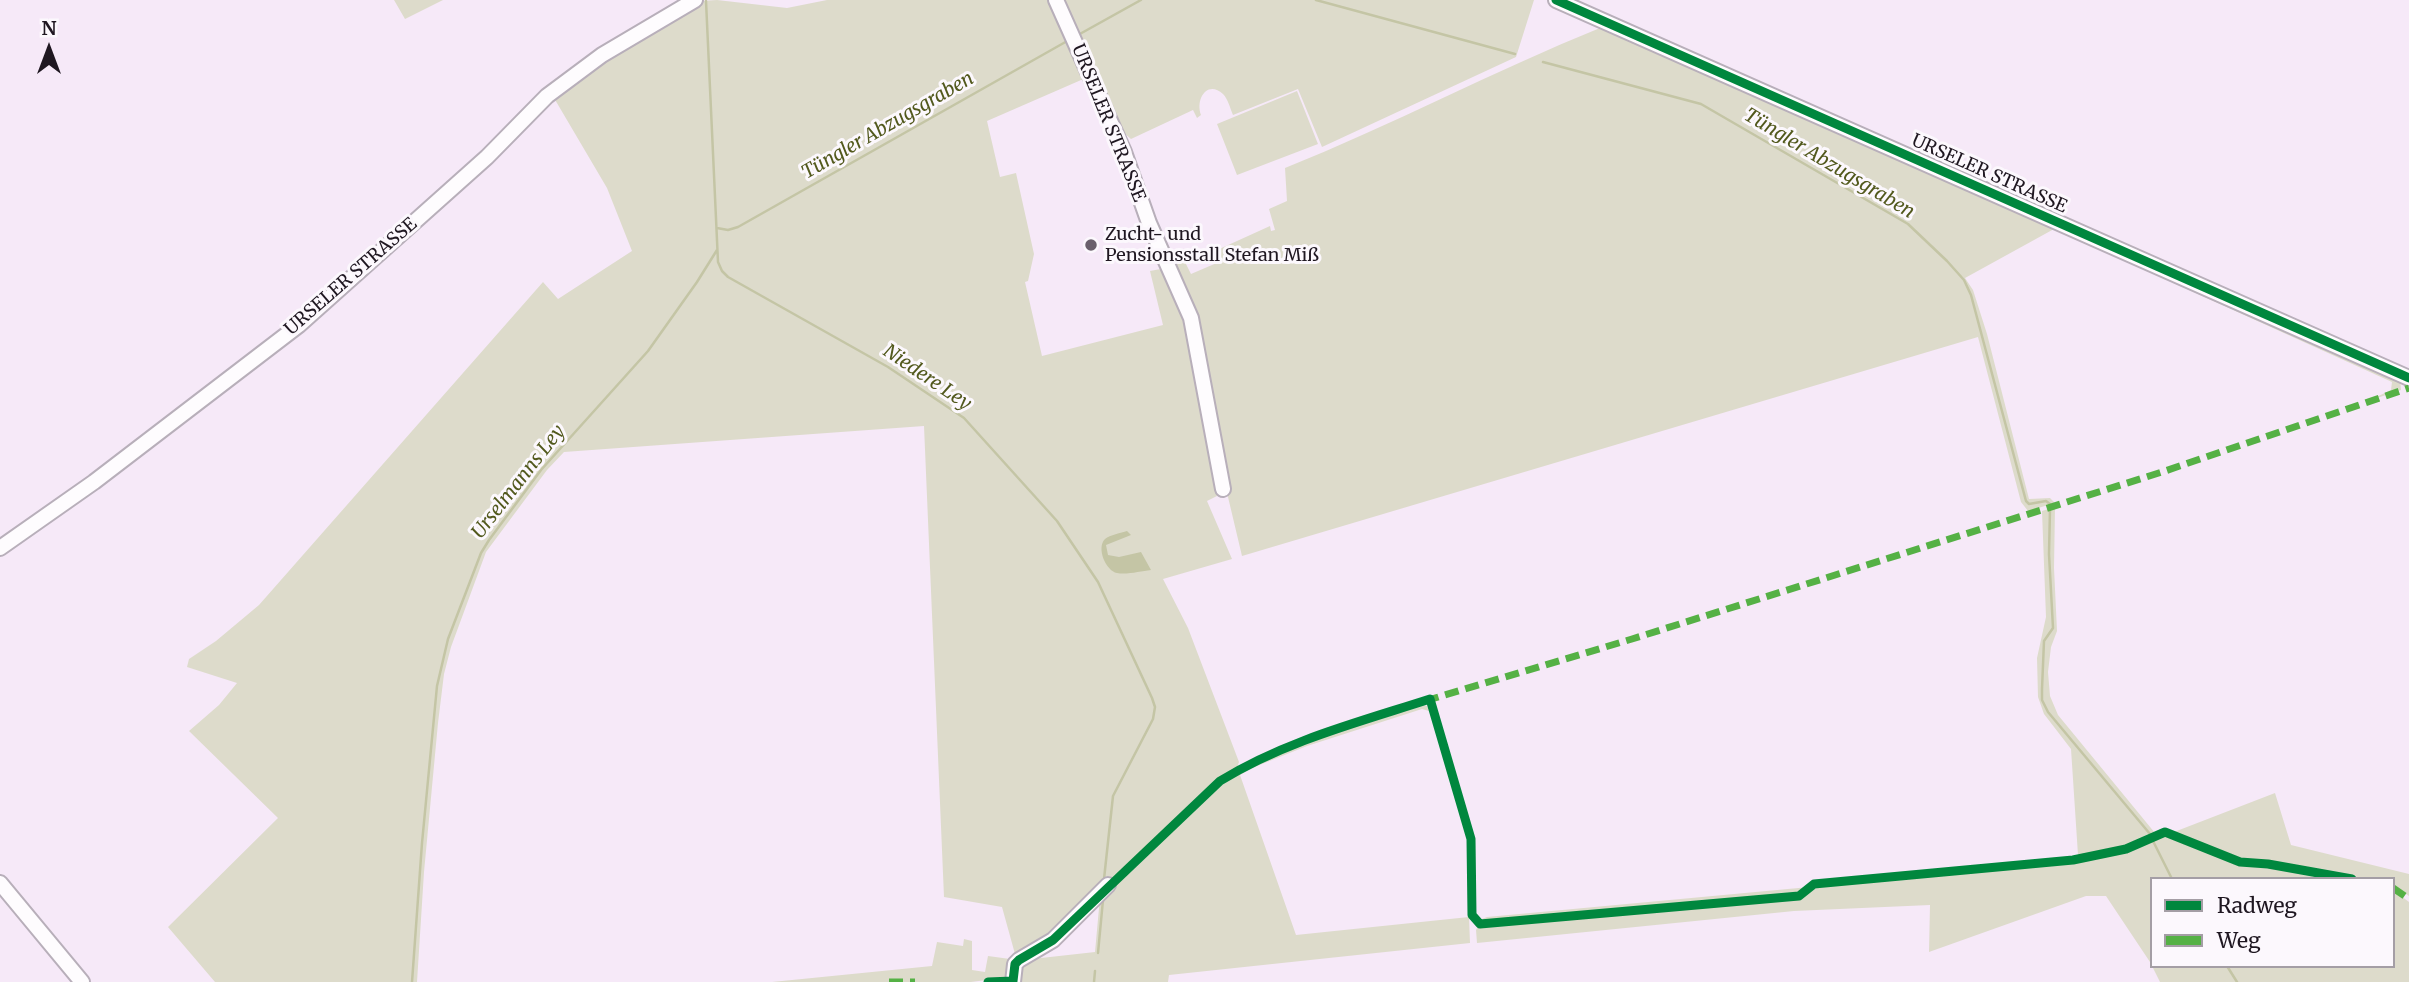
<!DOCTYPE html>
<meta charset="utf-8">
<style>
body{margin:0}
#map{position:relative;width:2409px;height:982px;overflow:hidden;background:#f6e9f8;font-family:Merriweather,serif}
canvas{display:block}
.legend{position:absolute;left:2150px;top:877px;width:245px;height:91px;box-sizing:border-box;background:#fcf8fd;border:2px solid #a49ea5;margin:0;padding:9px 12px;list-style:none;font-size:21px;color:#1f1721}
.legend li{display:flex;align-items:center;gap:14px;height:35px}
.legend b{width:35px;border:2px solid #a49ea5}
.north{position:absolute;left:14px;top:14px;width:70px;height:70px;-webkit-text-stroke:5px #fcf8fd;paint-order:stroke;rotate:0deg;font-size:19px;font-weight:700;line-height:28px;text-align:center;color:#1f1721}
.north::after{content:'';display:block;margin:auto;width:24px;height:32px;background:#1f1721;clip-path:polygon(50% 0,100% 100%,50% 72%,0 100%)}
</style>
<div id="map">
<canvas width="2409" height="982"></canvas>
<ul class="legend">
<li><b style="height:9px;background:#00873e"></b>Radweg</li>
<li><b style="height:9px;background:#55b145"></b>Weg</li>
</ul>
<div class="north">N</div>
</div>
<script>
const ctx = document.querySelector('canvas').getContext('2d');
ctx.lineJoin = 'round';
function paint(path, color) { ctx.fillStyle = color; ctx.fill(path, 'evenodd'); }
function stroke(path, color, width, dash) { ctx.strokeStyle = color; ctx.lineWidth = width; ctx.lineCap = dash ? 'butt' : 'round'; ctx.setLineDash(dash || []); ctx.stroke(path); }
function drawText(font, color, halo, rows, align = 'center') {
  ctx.font = font + ' Merriweather,serif'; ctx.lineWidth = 6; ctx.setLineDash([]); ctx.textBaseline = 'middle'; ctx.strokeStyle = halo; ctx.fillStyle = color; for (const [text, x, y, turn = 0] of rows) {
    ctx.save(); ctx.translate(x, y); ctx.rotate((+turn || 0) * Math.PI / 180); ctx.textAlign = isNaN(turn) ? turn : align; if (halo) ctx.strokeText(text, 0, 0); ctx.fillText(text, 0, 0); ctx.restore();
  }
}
paint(new Path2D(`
 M394,0H443L405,19Z
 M717,0L787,8L827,0H1054L1088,77L987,121L1000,177L1016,173L1034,254L1028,281L1025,282L1042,356L1163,325L1150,271L1166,268L1188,318L1220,490L1219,495L1207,501L1232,559L1163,579L1188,628L1239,762L1237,768L1202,792L1052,936L1022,954H1015L1002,907L944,897L924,426L564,452L547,470L486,552L451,647L444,674L438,723L424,872L417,982H215L168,927L278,818L189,731L219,705L237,683L187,667L189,659L216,641L259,605L543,282L558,299L632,251L607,188L554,98L605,58L701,1Z
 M1060,0H1534L1516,57L1322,147L1298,89L1233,115C1230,108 1228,99 1223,94C1208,80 1195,98 1201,115L1197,118L1193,110L1131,139L1117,127Z
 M1600,28L1778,105L2054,229L1965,278L1973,290L1987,334L2029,499L2050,498L2055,503L2028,511L2021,502L1978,337L1242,556L1228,497L1196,320L1171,266L1184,260L1191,274L1219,262L1215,251L1270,226L1271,231L1275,230L1269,209L1287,201L1285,168C1392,125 1494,71 1600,28Z
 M1297,91L1318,144L1237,175L1217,124Z
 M2172,276L2400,377L2401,390L2368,401L2391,390L2392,382L2167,280Z
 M2055,507L2054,568L2057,631L2051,647L2048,672L2050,696L2058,715L2155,833L2125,846L2078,855L2071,749L2044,714L2038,697L2037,658L2046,617L2042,511Z
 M1423,705L1427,706L1429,711L1422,709L1307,746L1252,768L1240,775L1296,935L1469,917L1470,943L1169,975L1168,982H1016L1023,960L1095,952L1100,897L1202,798C1266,748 1347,730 1423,705Z
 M2275,793L2291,845L2409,874V896L2393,885V879H2360L2232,857L2174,832Z
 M2169,835L2231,861L2338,879H2152V965L2106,896H2086L1929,952L1930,905L1794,911L1477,943L1476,930L1482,919L1487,917L2078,862L2132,851L2149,842Z
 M2393,890L2409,902V982H2160L2152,966H2393Z
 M964,939L972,941V970L985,972L988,956L1010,959L1013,961L1010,977L971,982H772L932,966L937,942L963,946Z`), '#dddbcb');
paint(new Path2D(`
 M1127,531L1131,535L1106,545L1108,555L1119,557L1141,552L1151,570C1141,571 1127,575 1117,573C1106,571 1096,548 1105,539C1110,535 1121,533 1127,531Z`), '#c4c5a5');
stroke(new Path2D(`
 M1316,0L1515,54
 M706,1L718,262L722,271L728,277L888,367L964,418L1057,521L1098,582L1152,698L1155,707L1153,719L1113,796L1104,879
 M1078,35L1141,0
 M1543,62L1701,104L1908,224L1947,261L1964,280L1971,295L2026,501L2029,504L2046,501L2050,504
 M717,228L728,230L738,227L1069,40
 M2050,509L2049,554L2053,628L2044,641L2042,689V700L2048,712L2150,834
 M2153,841L2172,879
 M1098,953L1103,900
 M2227,966L2237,982
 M412,982L422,843L437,686L448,639L481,553L489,540L541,470L648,351L697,282L717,250
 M1094,982L1095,971`), '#c4c5a5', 2.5);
const minor = new Path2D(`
 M1056,0L1124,152L1149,223L1191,318L1223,489
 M1556,0L2409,378
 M0,548L94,482L299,325L487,157L547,96L602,55L695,0
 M0,883L82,982
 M1013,982L1015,964L1019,960L1053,940L1108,885`);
stroke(minor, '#b8afba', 18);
stroke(minor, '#fefcfe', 14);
stroke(new Path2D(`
 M1425,701L1632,639L2162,472L2409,388
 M2393,888L2409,899
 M889,982H915`), '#55b145', 7, [14, 7]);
stroke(new Path2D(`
 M1556,0L2409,378
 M988,982L1013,981L1015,964L1019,960L1053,940L1220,781C1285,741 1359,722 1430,699L1471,839L1472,915L1480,924L1799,896L1814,884L2073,860L2126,849L2165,832L2240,862L2268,864L2352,879`), '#00873e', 9);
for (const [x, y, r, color] of [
 [1091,245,7,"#6a606c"]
]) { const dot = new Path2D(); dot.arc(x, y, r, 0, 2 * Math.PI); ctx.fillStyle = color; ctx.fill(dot); stroke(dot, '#fcf8fd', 2.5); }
drawText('18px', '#1f1721', '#fcf8fd', [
 ["URSELER STRASSE",1108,123,68],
 ["URSELER STRASSE",1989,174,24],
 ["URSELER STRASSE",351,277,-41]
]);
drawText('18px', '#1f1721', '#fcf8fd', [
 ["Zucht- und",1105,235],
 ["Pensionsstall Stefan Miß",1105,256]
], 'left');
drawText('italic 19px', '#52591d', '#fcf8fd', [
 ["Tüngler Abzugsgraben",888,126,-30],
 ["Tüngler Abzugsgraben",1829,164,31],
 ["Niedere Ley",927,378,34],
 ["Urselmanns Ley",519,482,-52]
]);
</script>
